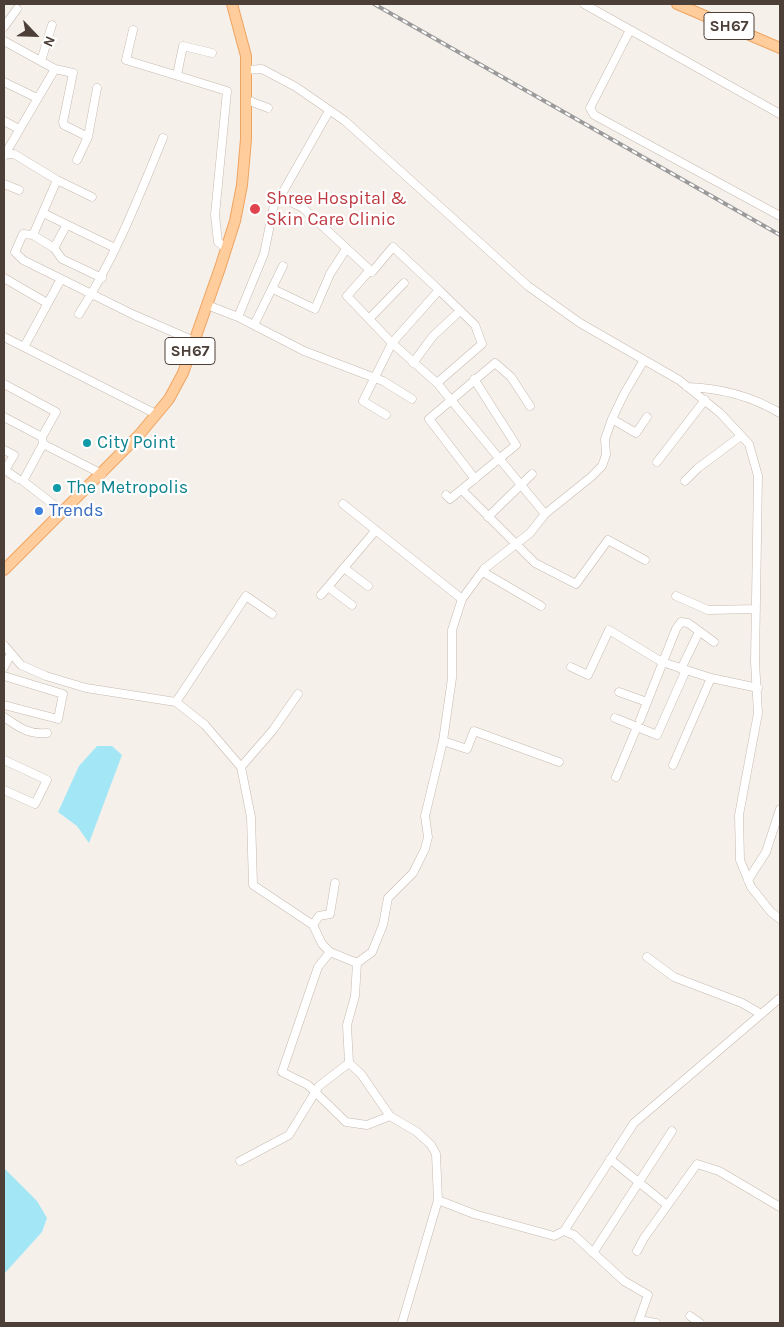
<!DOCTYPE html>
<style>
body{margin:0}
#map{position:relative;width:784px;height:1327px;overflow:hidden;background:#f6f0eb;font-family:Karla,sans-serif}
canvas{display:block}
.frame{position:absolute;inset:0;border:5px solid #4c3f37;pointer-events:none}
.north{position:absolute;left:10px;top:10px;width:50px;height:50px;-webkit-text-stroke:4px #fff;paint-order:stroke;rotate:114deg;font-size:14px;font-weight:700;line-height:20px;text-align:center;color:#4c3f37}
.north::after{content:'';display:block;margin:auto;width:18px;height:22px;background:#4c3f37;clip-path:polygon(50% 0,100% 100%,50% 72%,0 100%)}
</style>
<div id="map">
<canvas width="784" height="1327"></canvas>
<div class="frame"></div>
<div class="north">N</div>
</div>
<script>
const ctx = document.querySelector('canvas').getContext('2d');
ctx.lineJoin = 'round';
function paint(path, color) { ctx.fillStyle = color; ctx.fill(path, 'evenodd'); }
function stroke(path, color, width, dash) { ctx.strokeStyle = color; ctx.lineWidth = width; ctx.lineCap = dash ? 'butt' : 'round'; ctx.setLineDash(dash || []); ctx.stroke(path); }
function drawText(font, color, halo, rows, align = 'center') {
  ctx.font = font + ' Karla,sans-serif'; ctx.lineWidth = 4.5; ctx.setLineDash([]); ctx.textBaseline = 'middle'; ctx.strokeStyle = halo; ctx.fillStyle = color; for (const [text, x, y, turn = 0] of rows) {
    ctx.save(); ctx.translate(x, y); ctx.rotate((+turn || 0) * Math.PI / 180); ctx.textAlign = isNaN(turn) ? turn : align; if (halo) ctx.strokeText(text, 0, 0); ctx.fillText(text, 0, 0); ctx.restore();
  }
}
paint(new Path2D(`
 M97,746H112L122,755L89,843L77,826L58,812L79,766Z
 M4,1168L37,1201L47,1218L42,1232L4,1274Z`), '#a3e7f7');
const minor = new Path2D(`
 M584,4L780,114
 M4,27L17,9
 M133,30L126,60L227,91L215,215L218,242L226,248
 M630,30L590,108L594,115L780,216
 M4,41L55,69L73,73L63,122L64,125L88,137
 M41,61L52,25
 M246,70L262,69L296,87L345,121L528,286L580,323L679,380L720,413L749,444L758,476L755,662L758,713L739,815L740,860L751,887L771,912L780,919
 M177,75L183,46L212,53
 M4,82L37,98
 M247,100L268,108
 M4,121L19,129
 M4,154H14L57,180L92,197
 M4,156L55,69
 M77,160L88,137L97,88
 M4,184L19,190
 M280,197L303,208L372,272L393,247L439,290
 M43,213L115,248
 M33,235L57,180
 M54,248L66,226
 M370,270L347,296L392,343L437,383L545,514
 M4,278L47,303
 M102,278L62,259L54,248L33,235L23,234L15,252L23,260L134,315L194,341
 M273,289L315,309L330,274L346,249
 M207,305L238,317L304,351L383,381L412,399
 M79,314C115,258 138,199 163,138
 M238,317L264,254L274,205L280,197L329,111
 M369,319L404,283
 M254,325L283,266
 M4,337L156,414
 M24,347L61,279
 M413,363L433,336L460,311
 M4,384L56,412L42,437L43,444L23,481L63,512
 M687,387C721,388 751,396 780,413
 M386,415L363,401L392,343L439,290L475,325L482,344L437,383
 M4,417L42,437
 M612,419L636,433L647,417
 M43,444L102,474
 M4,450L14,455L5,470L18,479
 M657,462L705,400
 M475,479L429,419L495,363L511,377L530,406
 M685,481L698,468L741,436
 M462,490L535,563L576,584L608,540L645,560
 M446,495L450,499L516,445L474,379
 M343,504L462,599
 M488,517L532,474
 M344,568L368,586
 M483,572L541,606
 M328,587L352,605
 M321,595L376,530
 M676,596L708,610L756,609
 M4,645L21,665L46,676L86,688L176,702L205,725L241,767L251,817L253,885L313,925L322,944L330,952L357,963
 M4,667L11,654
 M571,667L588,675L609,630L662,662L711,678L758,688
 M681,669L699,632
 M4,676L63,694L58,719L4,705
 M619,692L647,702
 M176,702L246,596L272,614
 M4,717C18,727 29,735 47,733
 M615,718L657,735L686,670
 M640,720L676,629L681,622L688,623L714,642
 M443,741L467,749L474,731L559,762
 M4,760L47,780L35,804L4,790
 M673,765L711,678
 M241,767L273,730L298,694
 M616,777L637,727
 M748,880L766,852L780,809
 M313,925L319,916L330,914L335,883
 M330,952L318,967L282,1072L308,1085L346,1122L367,1125L390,1116
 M647,957L674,977L742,1003L761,1014
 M349,1063L347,1025L355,996L357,963L372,952L383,925L388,898L413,873L425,849L428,837L425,816L443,741L452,678V630L462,599L484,569L530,533L545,514L591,477L602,466L606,455L605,439L612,419L624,394L644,360
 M610,1159L667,1205
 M240,1161L289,1135L319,1086L349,1063L361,1074L390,1116L417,1132L431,1145L436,1154L438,1200L402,1323
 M438,1200L474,1214L554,1236L564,1231L634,1123L780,998
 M564,1231L574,1235L624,1281L648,1295L639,1320L656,1323
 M637,1251L644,1238L697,1164L719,1171L780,1207
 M593,1253L672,1131
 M690,1316L700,1323`);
const major = new Path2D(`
 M677,4L780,48
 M4,570L139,435L169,399L183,373L220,268L235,221L242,185L246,139V56L232,4`);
stroke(minor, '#c6b9af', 9);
stroke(major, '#efa460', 12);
stroke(minor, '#fff', 8);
stroke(major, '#ffcc9b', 10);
const rail = new Path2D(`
 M374,4L780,235`);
stroke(rail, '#9a9a9a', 4);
stroke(rail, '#fff', 2, [5.5]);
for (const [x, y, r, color] of [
 [255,209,6,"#e0444e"],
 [87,443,5,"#0f9aa8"],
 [57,488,5,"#0f9aa8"],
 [39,511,5,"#3f7fe0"]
]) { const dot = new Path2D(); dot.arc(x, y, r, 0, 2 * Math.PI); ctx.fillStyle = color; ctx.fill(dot); stroke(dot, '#fff', 2); }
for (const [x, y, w] of [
 [729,26,50],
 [190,351,50]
]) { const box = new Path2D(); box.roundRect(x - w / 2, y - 13.5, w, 27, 4); ctx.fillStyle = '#fff'; ctx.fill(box); stroke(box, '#4c3f37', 1); }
drawText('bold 16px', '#4c3f37', null, [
 ["SH67",729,26],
 ["SH67",190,351]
]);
drawText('18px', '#be3a42', '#fff', [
 ["Shree Hospital &",266,199],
 ["Skin Care Clinic",266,220]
], 'left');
drawText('18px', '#0d838f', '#fff', [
 ["City Point",97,443],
 ["The Metropolis",67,488]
], 'left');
drawText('18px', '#366cbe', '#fff', [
 ["Trends",49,511]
], 'left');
</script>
